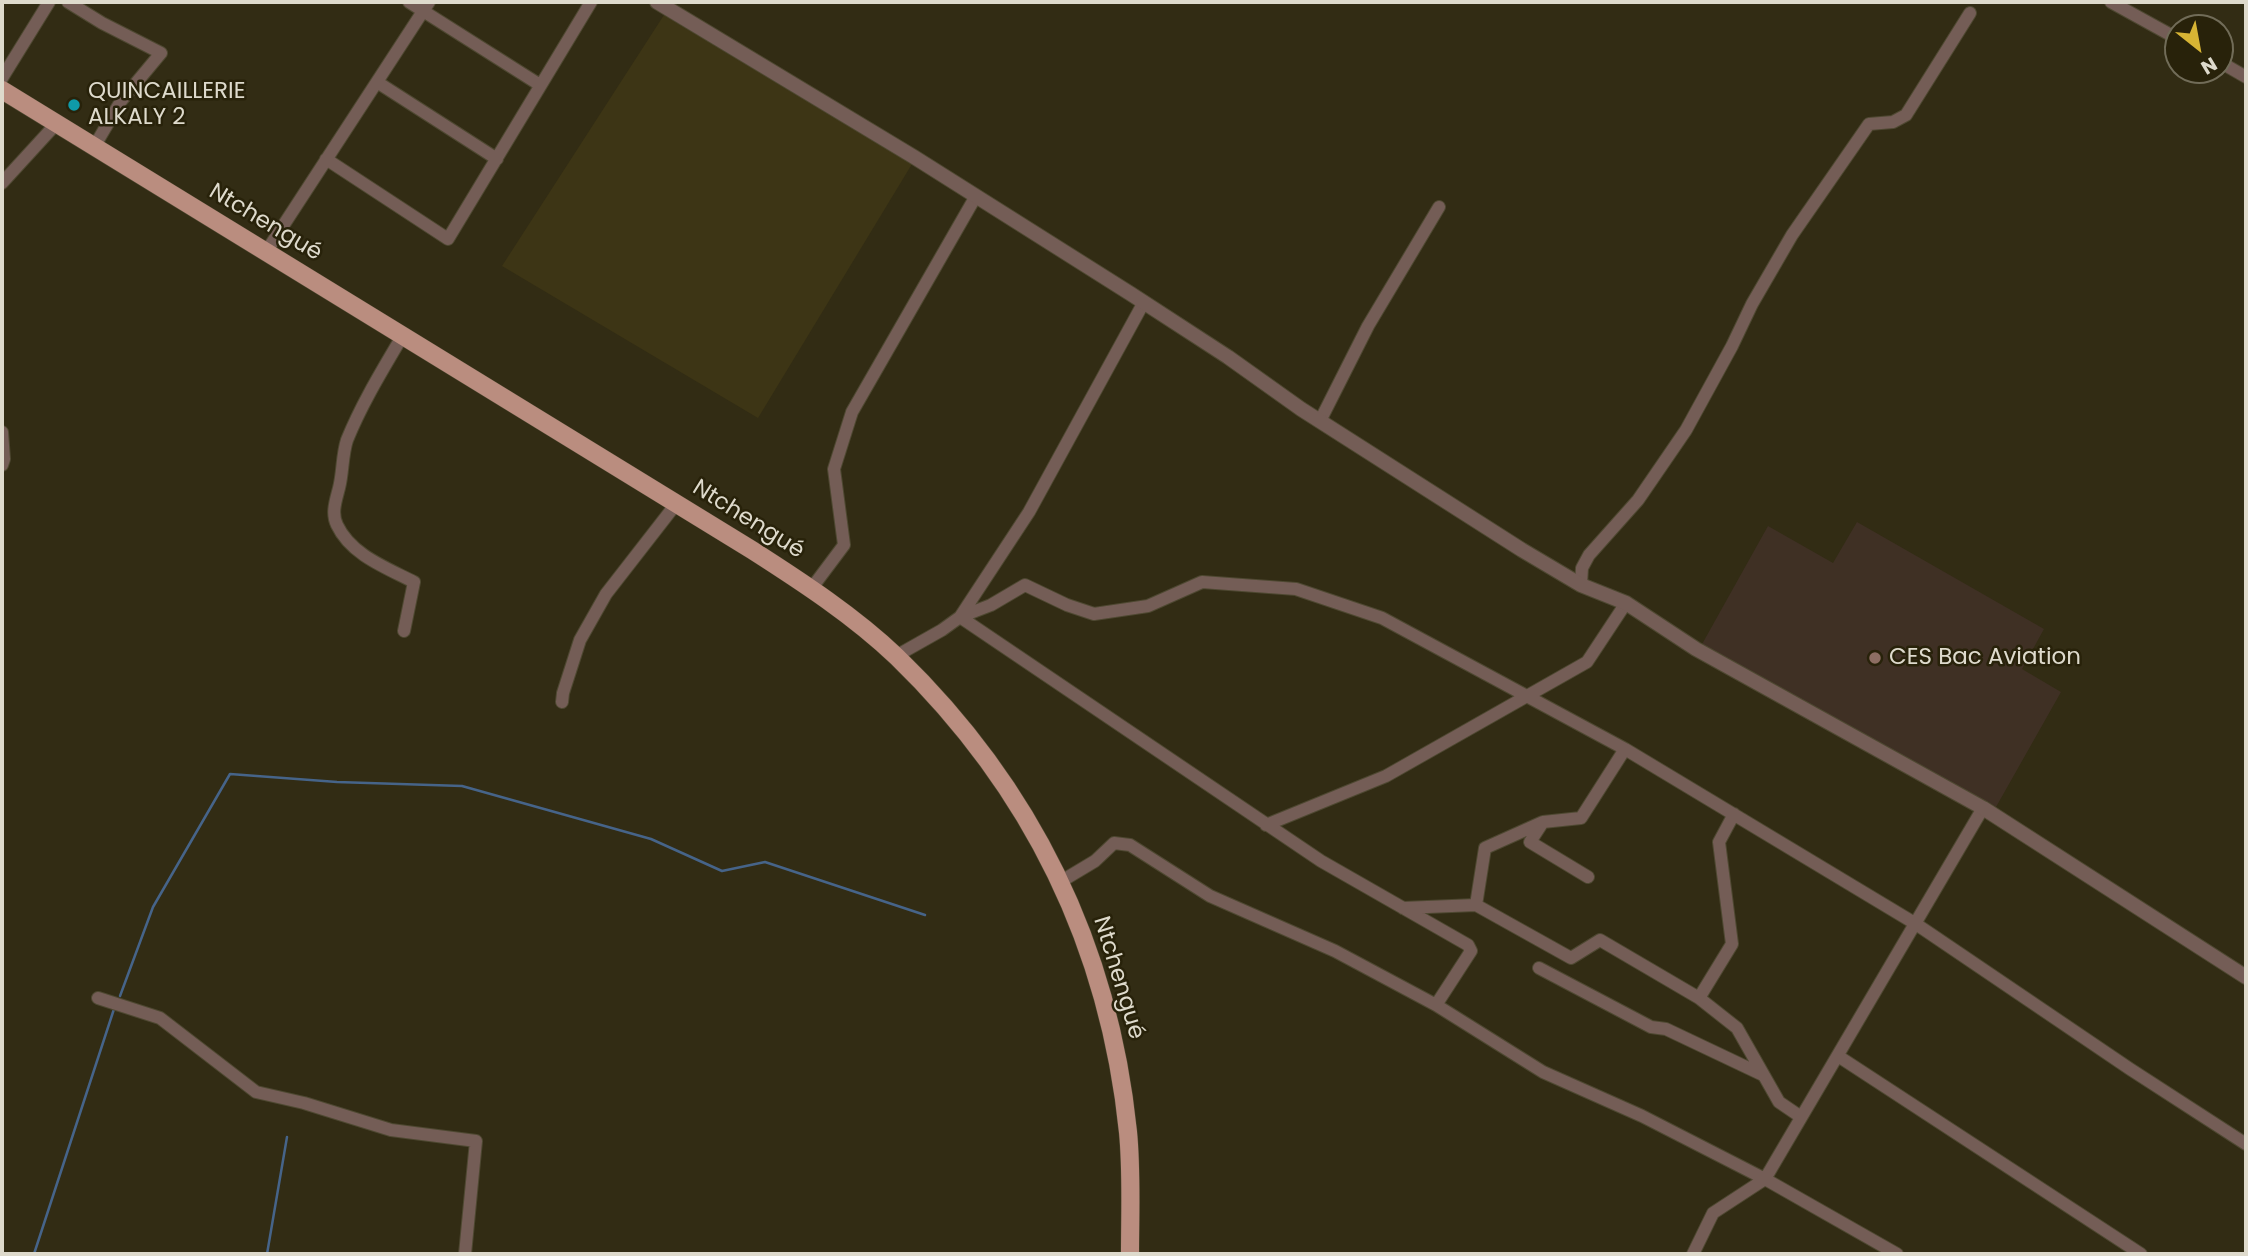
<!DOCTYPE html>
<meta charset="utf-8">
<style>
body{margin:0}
#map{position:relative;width:2248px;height:1256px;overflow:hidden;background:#322c14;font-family:Poppins,sans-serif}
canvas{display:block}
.frame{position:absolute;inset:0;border:4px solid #dedacc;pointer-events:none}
.north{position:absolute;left:2164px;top:14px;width:70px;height:70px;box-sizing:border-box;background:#28220a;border:2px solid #716c58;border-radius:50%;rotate:149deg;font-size:19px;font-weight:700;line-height:28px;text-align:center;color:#dedacc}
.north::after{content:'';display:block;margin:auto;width:24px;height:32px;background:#d7b434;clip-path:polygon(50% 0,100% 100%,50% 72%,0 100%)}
</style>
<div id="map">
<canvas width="2248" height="1256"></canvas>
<div class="frame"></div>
<div class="north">N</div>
</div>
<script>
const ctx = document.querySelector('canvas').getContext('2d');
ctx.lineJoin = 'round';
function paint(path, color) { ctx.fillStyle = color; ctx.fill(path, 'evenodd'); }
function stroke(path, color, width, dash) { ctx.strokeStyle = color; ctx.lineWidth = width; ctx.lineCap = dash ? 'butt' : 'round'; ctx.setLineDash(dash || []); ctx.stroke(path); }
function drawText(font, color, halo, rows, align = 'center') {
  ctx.font = font + ' Poppins,sans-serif'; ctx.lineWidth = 5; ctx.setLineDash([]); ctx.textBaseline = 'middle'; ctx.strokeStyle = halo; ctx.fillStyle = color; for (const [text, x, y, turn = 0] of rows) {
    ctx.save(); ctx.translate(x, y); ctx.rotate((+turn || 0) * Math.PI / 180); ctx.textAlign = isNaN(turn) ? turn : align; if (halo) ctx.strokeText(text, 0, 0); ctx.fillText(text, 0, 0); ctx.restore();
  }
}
paint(new Path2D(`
 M664,15L912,164L758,418L502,266Z`), '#3d3515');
paint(new Path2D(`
 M1857,522L2044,629L2022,669L2061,692L1996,807L1701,646L1768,526L1833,563Z`), '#3f3024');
stroke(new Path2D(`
 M120,996L153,907L230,774L337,782L462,786L651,839L722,871L765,862L925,915
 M34,1254L114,1009
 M267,1254L287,1137`), '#466489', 2.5);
const minor = new Path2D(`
 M68,2L102,23L161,53L121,101L94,147
 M409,2L540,85
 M2111,2L2178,39
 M2220,62L2246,77
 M2,78L49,2
 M377,82L497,159
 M326,159L448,239L591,2
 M2,183L56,124
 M266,252L429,2
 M403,335C383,369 362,403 347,440C342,455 343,473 339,488C336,500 331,513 337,525C351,555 387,568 414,582L404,631
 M1320,421L1368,326L1439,207
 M2,432L4,459L2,465
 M1581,585L1582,568L1589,555L1638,500L1686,430L1732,346L1752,304L1792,235L1869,124L1893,122L1906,115L1970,13
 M811,589L844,545L834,469L852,412L976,196
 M960,617L991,605L1025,585L1067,605L1094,614L1148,606L1202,582L1296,589L1382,618L1625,749L1916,924L2130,1069L2246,1144
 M960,617L1321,861L1468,945L1471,951L1436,1005
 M896,656L942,630L960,617L1029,512L1144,302
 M562,702L563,693L580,640L606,594L676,504
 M1266,825L1386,776L1587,662L1626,603
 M1588,877L1530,842L1543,822L1581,818L1625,749
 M1060,882L1095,861L1114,843L1130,845L1210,896L1335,951L1436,1005L1543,1072L1642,1116L1765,1179L1897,1254
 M1476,905L1485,848L1543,822
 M1403,908L1476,905L1571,958L1600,940L1699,998L1737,1028L1779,1102L1801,1117
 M1539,968L1651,1027L1666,1029L1763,1075
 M98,998L160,1018L256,1092L304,1103L391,1130L476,1141L465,1254
 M1699,998L1732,944L1719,842L1734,814
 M1838,1056L2141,1254
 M1693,1254L1713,1213L1765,1179L1983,808`);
const tertiary = new Path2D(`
 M657,2L914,157L1131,294L1228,357L1301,409L1522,550L1581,585L1626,603L1696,649L1983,808L2246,977`);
const primary = new Path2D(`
 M2,90L752,550C802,582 854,616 897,657C1031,787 1109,946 1128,1132C1132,1173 1130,1214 1130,1254`);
stroke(minor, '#4e4831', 14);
stroke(tertiary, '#4e4831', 16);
stroke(primary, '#4e4831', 19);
stroke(minor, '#745d56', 12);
stroke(tertiary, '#745d56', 14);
stroke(primary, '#ba8d7f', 18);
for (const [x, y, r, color] of [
 [74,105,7,"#0f9aa8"],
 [1875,658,7,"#8d6e63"]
]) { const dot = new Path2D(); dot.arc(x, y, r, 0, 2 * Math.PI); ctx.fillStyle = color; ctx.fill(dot); stroke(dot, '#28220a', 2.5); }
drawText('23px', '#dedacc', '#28220a', [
 ["QUINCAILLERIE",88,92],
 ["ALKALY 2",88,118],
 ["CES Bac Aviation",1889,658]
], 'left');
drawText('23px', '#dedacc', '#28220a', [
 ["Ntchengué",265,223,31],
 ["Ntchengué",748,520,32],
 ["Ntchengué",1118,978,73]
]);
</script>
